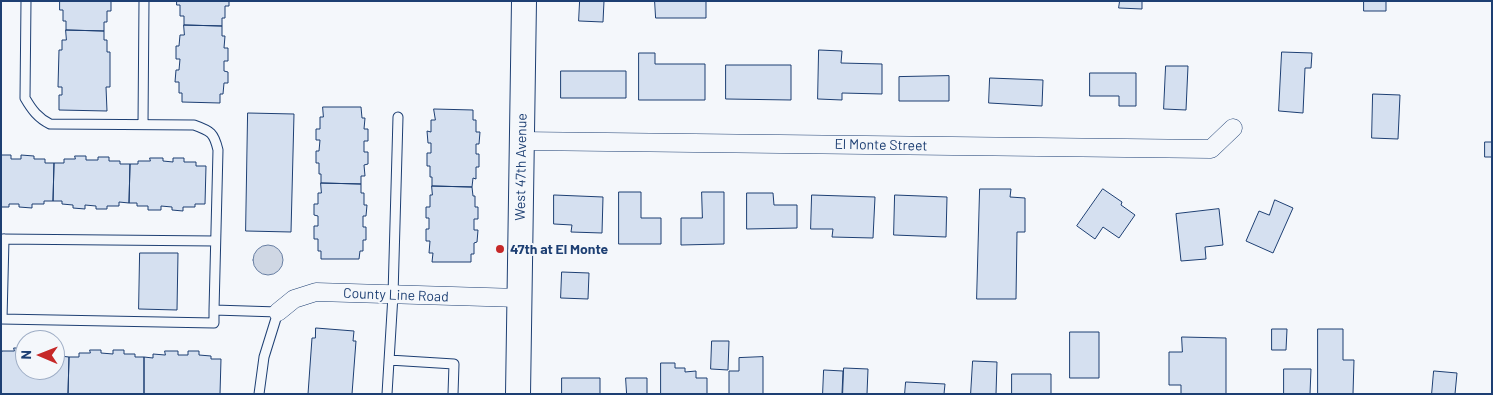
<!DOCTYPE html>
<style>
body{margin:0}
#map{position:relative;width:1493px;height:395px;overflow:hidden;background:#f4f7fb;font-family:Barlow,sans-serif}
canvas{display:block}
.frame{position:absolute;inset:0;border:2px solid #1d3f73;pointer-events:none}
.north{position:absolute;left:15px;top:330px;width:50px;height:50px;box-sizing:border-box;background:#f4f7fb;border:1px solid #9eadc5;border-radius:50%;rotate:271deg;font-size:14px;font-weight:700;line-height:20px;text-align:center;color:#1d3f73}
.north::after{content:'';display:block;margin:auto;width:18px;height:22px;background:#c62828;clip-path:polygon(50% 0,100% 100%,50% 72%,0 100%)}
</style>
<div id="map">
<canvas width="1493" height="395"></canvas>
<div class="frame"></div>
<div class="north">N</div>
</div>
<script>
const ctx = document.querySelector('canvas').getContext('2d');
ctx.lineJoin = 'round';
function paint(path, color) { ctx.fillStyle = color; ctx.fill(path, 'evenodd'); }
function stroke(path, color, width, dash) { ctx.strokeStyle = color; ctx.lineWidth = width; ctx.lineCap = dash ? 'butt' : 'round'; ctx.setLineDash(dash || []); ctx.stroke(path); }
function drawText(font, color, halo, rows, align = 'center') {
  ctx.font = font + ' Barlow,sans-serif'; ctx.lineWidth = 4; ctx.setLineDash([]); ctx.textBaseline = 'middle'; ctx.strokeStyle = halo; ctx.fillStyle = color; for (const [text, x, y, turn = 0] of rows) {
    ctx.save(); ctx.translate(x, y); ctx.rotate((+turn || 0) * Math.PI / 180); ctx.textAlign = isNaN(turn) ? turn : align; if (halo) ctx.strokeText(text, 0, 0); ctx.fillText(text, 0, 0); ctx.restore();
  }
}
const water = new Path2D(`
 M253 260a15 15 0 1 1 30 0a15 15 0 1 1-30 0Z`);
paint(water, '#cfd7e4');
stroke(water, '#687fa3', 1);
const building = new Path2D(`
 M60,1H111V11H107V22H104V31L66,30V21H63V10H60Z
 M177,1H229V6H225V18H222V26L184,25V16H180V5H177Z
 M580,1H604L603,22L579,21Z
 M655,1H706V18H656Z
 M1120,1H1142V9L1119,8Z
 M1364,1H1386V11H1364Z
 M184,25L222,26V36H225L224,48H228V61H224V71L228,72V83H224L223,94H220V103L182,102V93H179V82H175L176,70H179L180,59H176V46H179L180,35H184Z
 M66,30L104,31V40H107V52H110V87H106L107,111L59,110V95H62V87H58L59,50H62V40H66Z
 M819,50L842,51L841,63L882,64V94L842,93V100L818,99Z
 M1282,52L1312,53L1311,68H1305L1303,113L1279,111Z
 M639,53H655V64H705V100H639Z
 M726,65H791V100L726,99Z
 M1166,66H1188L1186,110L1164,109Z
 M561,71H626V98H561Z
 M1090,73H1136V106H1119V96H1090Z
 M949,76V101H899V77Z
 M990,78L1043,80L1042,106L989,103Z
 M1373,94L1400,95L1398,139L1372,138Z
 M323,107H361L362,118H365L364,129H368V141H364V152H368V164L364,165L365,176H361V184L321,183V174H319V163H316V151H319L320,140H316V129H320V117H323Z
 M434,109L473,110V120H476V132H480L479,144H476V154H479V167H476V179L473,178L472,187L432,186V177H430V166H427V153H431V143H428L427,131L431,132V120H435Z
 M248,113L294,114L291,232L246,231Z
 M1485,142H1492V157H1485Z
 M1,155H11V159H21V155L34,156V159H45V163H54L53,201H44V204H32V208L19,207V204H9V207H1Z
 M75,156H86V160H98V157H109V161H120V164H130L129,203L119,202V206H107V209H96V206L85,205V209L73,208V205L62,204V201H53L54,163H64V159H75Z
 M150,158H163V161L173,162V158H184V162H196V166H206L205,204H195V207H183V211L172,210V207L161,206V210H148V206H137V203H129L130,164H138V161H150Z
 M321,183L361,184V193H364V205H367L366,216H363V227H366V240H363V251H360L359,259H321V251H318V239H314V226H318V216L314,215V204H318V193H321Z
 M432,186L472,187L473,196H475V207H478V219H474V230H478L477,242L474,243V254H471V262H432L433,253H429L430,241H426V229H429V218H426V207H430V195H432Z
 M980,189H1011L1010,197L1025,198V232H1017L1016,299H977Z
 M1103,189L1122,202L1121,205L1135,215L1119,238L1103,227L1095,239L1077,226Z
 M619,192H641V218H661V244H619Z
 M702,192H724V244L681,245V218H702Z
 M747,193H773L774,205H797V228L747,229Z
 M554,195L603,197L602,233L571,232L572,225L554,224Z
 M812,195L875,197L873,238L832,237L833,229H811Z
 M895,195L947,197L946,237L894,235Z
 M1275,200L1293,208L1273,253L1246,241L1259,211L1269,215Z
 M1219,209L1223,245L1205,247L1206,259L1181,261L1176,214Z
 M140,253H178L177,310L139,309Z
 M562,272L589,273L588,299L561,298Z
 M316,328L354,331L353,341H356L352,394H308L312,338H315Z
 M1272,329H1287L1286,350H1272Z
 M1318,329H1343V360H1354L1353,394H1318Z
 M1070,332H1099V378H1070Z
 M1182,337L1226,338V394H1181V385H1169V352H1182Z
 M712,341H729L728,370L711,369Z
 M14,348H25V370H55V352H60V356L69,357L68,394H1V354L2,351H14Z
 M90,350H101V353L113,354V350H124V354H135V357H144V394H68L69,357H79V353H90Z
 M165,351H178V355H188V351H199V355L211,356V359H221L220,394H144V357L153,358V354L165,355Z
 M763,357V394H729V371H739V358Z
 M973,361L997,362L996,394H971Z
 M661,363H675V368H685V372L696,371V378H707V394H661Z
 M844,368L868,369L867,394H843Z
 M1284,369H1311L1310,394H1284Z
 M824,370L843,371L842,394H823Z
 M1434,371L1457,373L1455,394H1432Z
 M1012,374H1051V394H1012Z
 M562,378H600V394H562Z
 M626,378H647V394H627Z
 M906,382L945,384L944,394H905Z`);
paint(building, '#d5e0f0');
stroke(building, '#1d3f73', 1);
const lane = new Path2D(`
 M26,1L25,98C32,110 38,118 50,124L194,125C211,131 214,133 218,150L214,310L278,312L264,357L259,394
 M143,124L144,1
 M1,239L215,241
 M1,319L214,323V310
 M2,319L4,239
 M389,360L454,364L453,394
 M387,394L393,295L398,117`);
const street = new Path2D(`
 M521,141L1211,149L1233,128
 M278,312L294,299L316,292L520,298`);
const secondary = new Path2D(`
 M518,394L524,1`);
stroke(lane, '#1d3f73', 11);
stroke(street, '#1d3f73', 19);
stroke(secondary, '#1d3f73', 26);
stroke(lane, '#f4f7fb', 9);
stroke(street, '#f4f7fb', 18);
stroke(secondary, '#f4f7fb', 24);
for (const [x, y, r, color] of [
 [500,249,5,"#c62828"]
]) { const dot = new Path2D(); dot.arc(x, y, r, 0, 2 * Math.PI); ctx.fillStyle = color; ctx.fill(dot); stroke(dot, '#f4f7fb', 2); }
drawText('14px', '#1d3f73', '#f4f7fb', [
 ["El Monte Street",881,145,1],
 ["West 47th Avenue",521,167,-89],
 ["County Line Road",396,295,2]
]);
drawText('bold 14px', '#1d3f73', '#f4f7fb', [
 ["47th at El Monte",510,249]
], 'left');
</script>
